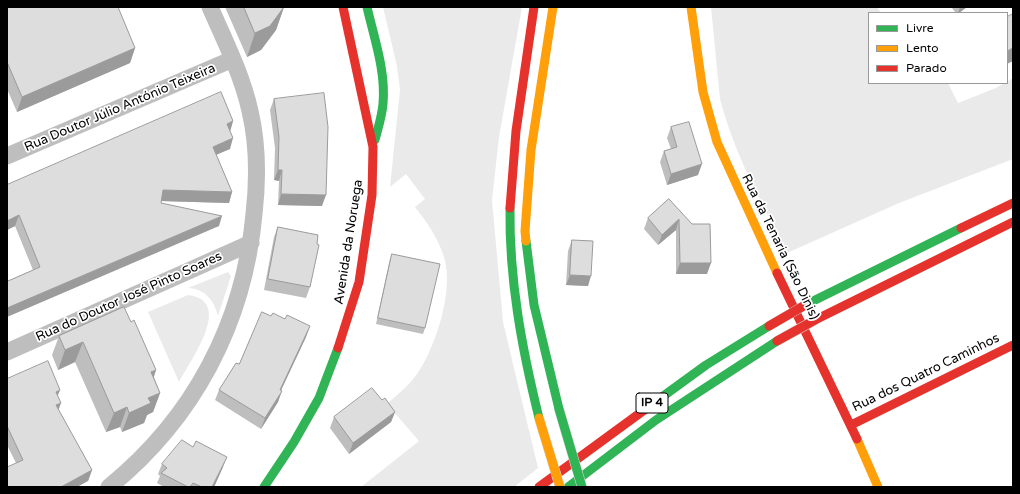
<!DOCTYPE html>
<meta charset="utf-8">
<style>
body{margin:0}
#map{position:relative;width:1020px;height:494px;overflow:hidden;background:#fff;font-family:"Varela Round",sans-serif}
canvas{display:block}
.frame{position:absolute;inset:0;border:8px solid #000;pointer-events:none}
.legend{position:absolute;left:868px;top:12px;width:140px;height:72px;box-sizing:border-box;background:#fff;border:1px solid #999;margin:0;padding:5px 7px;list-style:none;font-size:12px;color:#000}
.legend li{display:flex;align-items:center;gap:8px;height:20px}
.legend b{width:20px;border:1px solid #999}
</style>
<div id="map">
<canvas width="1020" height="494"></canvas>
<div class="frame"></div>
<ul class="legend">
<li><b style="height:5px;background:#30b455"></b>Livre</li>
<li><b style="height:5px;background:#ff9f0a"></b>Lento</li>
<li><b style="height:5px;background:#e5322d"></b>Parado</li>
</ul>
</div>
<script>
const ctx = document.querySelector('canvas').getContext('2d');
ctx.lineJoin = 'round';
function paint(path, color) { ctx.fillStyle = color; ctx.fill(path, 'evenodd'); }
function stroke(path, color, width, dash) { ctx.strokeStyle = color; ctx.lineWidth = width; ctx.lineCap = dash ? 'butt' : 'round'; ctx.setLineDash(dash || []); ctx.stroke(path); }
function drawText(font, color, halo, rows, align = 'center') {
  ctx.font = font + ' "Varela Round",sans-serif'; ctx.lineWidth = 3.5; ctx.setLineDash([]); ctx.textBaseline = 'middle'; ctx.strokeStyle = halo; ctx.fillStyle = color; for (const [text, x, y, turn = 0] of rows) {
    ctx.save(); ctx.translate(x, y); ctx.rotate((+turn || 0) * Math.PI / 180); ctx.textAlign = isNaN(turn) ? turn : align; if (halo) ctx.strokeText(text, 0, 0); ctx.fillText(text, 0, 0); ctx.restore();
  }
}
paint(new Path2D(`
 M383,7H522L499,137L492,200L503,322L538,468L514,487H361L419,441L387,404C398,394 411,384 419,371C437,343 454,289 444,257C438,238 427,222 415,207L425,199L406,174L390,187L400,90L397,66Z
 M711,7H877L881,13H869V83H948L958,103L996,88L1013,78V159L899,203L787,253C762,204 734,153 720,99Z
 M228,272L231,276L218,316C214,300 205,289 188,288Z
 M188,295C235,301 190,361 179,382L148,312Z`), '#eaeaea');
stroke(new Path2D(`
 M7,156L233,59
 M7,352L251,243
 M109,487C194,418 244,323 254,214C258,179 258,145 250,111C242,75 225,41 210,7`), '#bebebe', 17);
stroke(new Path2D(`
 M367,7C374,38 386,71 383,104C382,116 378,128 375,140
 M510,208C509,280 522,349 539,418
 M526,241L534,305L559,409
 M807,304L961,228
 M662,397L706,365L769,326
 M264,487L294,442L319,398L338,348
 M568,487L656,420L777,341`), '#30b455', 9);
stroke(new Path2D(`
 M691,7L703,92L717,142L777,273
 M526,241L525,231L531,150L553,7
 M857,439L878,487`), '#ff9f0a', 9);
stroke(new Path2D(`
 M510,208L516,131L534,7
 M961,228L1013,203
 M777,273L857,439
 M815,320L1013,222
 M338,348L359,282L372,195L373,147L343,7
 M851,425L1013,345
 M539,487L662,397`), '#e5322d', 9);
const fastBridge = new Path2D(`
 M559,409L582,487`);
const slowBridge = new Path2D(`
 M539,418L560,487`);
const jamBridge = new Path2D(`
 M769,326L807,304
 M777,341L815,320`);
stroke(fastBridge, '#dbdbdb', 10, []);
stroke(slowBridge, '#dbdbdb', 10, []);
stroke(jamBridge, '#dbdbdb', 10, []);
stroke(fastBridge, '#30b455', 9);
stroke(slowBridge, '#ff9f0a', 9);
stroke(jamBridge, '#e5322d', 9);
paint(new Path2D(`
 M7,7L135,48L130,63L17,112L7,89Z
 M225,7H284L276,30L261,50L247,57Z
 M951,7H967L959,13H956Z
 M274,99L322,206L278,205L279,181L274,180L275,148L270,110Z
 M233,121L230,130V149L216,154L232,192L229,203L161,201V203L219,226L8,281L33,270L15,226L7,230V185Z
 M671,127L698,175L667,185L660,162L664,151L671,149L667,138Z
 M669,199L707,274H676V230L658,245L644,229L648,218Z
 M278,227L317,244L310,287L306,298L264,290L274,237Z
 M572,240L588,286L566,285L568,251Z
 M392,254L425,328L423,334L376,324L390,259Z
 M271,316L310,326L306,337L281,390L278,402L261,429L215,400L219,390L239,364Z
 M131,322L156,370L154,377L160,393L153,412L147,415L144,423L122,432L120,427L106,432L75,362L58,370L52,355L59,336Z
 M7,379L58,397V410L92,470L88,481L16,463L7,445Z
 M395,412L391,422L349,454L330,428L334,417Z
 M162,464L223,467L214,487H164L157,483L160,476L158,474Z`), '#bebebe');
paint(new Path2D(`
 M284,7L276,30L261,50L247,57L255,33Z
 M960,7H967L959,13H958Z
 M135,48L130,63L17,112L22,97Z
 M1013,48V61L1007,64V51Z
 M233,121L230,132L227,124Z
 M233,138L230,149L209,158L213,147Z
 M702,164L698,175L667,185L671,174Z
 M278,170H282L279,181L274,180Z
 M163,190L232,192L229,203L159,201Z
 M281,194L326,195L322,206L278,205Z
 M19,215L15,226L7,230V221Z
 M222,216L219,226L7,317V308Z
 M679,219L676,230L658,245L662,235Z
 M680,263H711L707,274H676Z
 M570,275L591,276L588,286L566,285Z
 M310,326L306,337L277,399L282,391L278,402L261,429L265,418L280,390Z
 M83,342L75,362L58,370L65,350Z
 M156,370L149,390L151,372Z
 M60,390L56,400V392Z
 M160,393L153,412L147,415L144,423L122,432L129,413L148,398Z
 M61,403L57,414L56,405Z
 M127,407L120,427L106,432L114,413Z
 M395,412L391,422L349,454L353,443Z
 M227,457L223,467L214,487H212Z
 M92,470L88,481L77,487H61Z`), '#9b9b9b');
const building = new Path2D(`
 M7,7H118L135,48L22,97L7,62Z
 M244,7H284L270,26L255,33Z
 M1013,14V48L1007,51V17Z
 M221,92L233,121L227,124L233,138L213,147L232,192L163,190L161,203L222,216L7,308V279L8,281L40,267L19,215L7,221V185Z
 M324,93L328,127L326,195L281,194L282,170H278L279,137L274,99Z
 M689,122L702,164L671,174L664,151L677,147L671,127Z
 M669,199L692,224H710L711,263H680L679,219L662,235L648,218Z
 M278,227L318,235L317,244L319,245L310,287L268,279Z
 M572,240L593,241L591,276L570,275Z
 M392,254L440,264L425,328L378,318Z
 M124,307L131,322L134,320L156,370L151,372L160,393L148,398L151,403L129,413L127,407L114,413L83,342L65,350L59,336Z
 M262,312L271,316L273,313L285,319L287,315L310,326L280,390L282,391L265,418L219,390L236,363L239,364Z
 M48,361L60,390L56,392L61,403L56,405L92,470L61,487H7V467L23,460L7,426V379Z
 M372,388L382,400L385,398L395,412L353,443L334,417Z
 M182,440L193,447L196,441L227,457L212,487H202L193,483L190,487H188L161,473L167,468L162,464Z`);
paint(building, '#ddd');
stroke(building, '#9b9b9b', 1);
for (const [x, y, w] of [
 [652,403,32]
]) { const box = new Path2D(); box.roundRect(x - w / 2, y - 10, w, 20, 3); ctx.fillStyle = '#fff'; ctx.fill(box); stroke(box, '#000', 1); }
drawText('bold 12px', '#000', null, [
 ["IP 4",652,403]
]);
drawText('13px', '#000', '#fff', [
 ["Rua Doutor Júlio António Teixeira",120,108,-23],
 ["Avenida da Noruega",349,242,-81],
 ["Rua da Tenaria (São Dinis)",780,247,64],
 ["Rua do Doutor José Pinto Soares",129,297,-24],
 ["Rua dos Quatro Caminhos",926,373,-26]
]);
</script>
